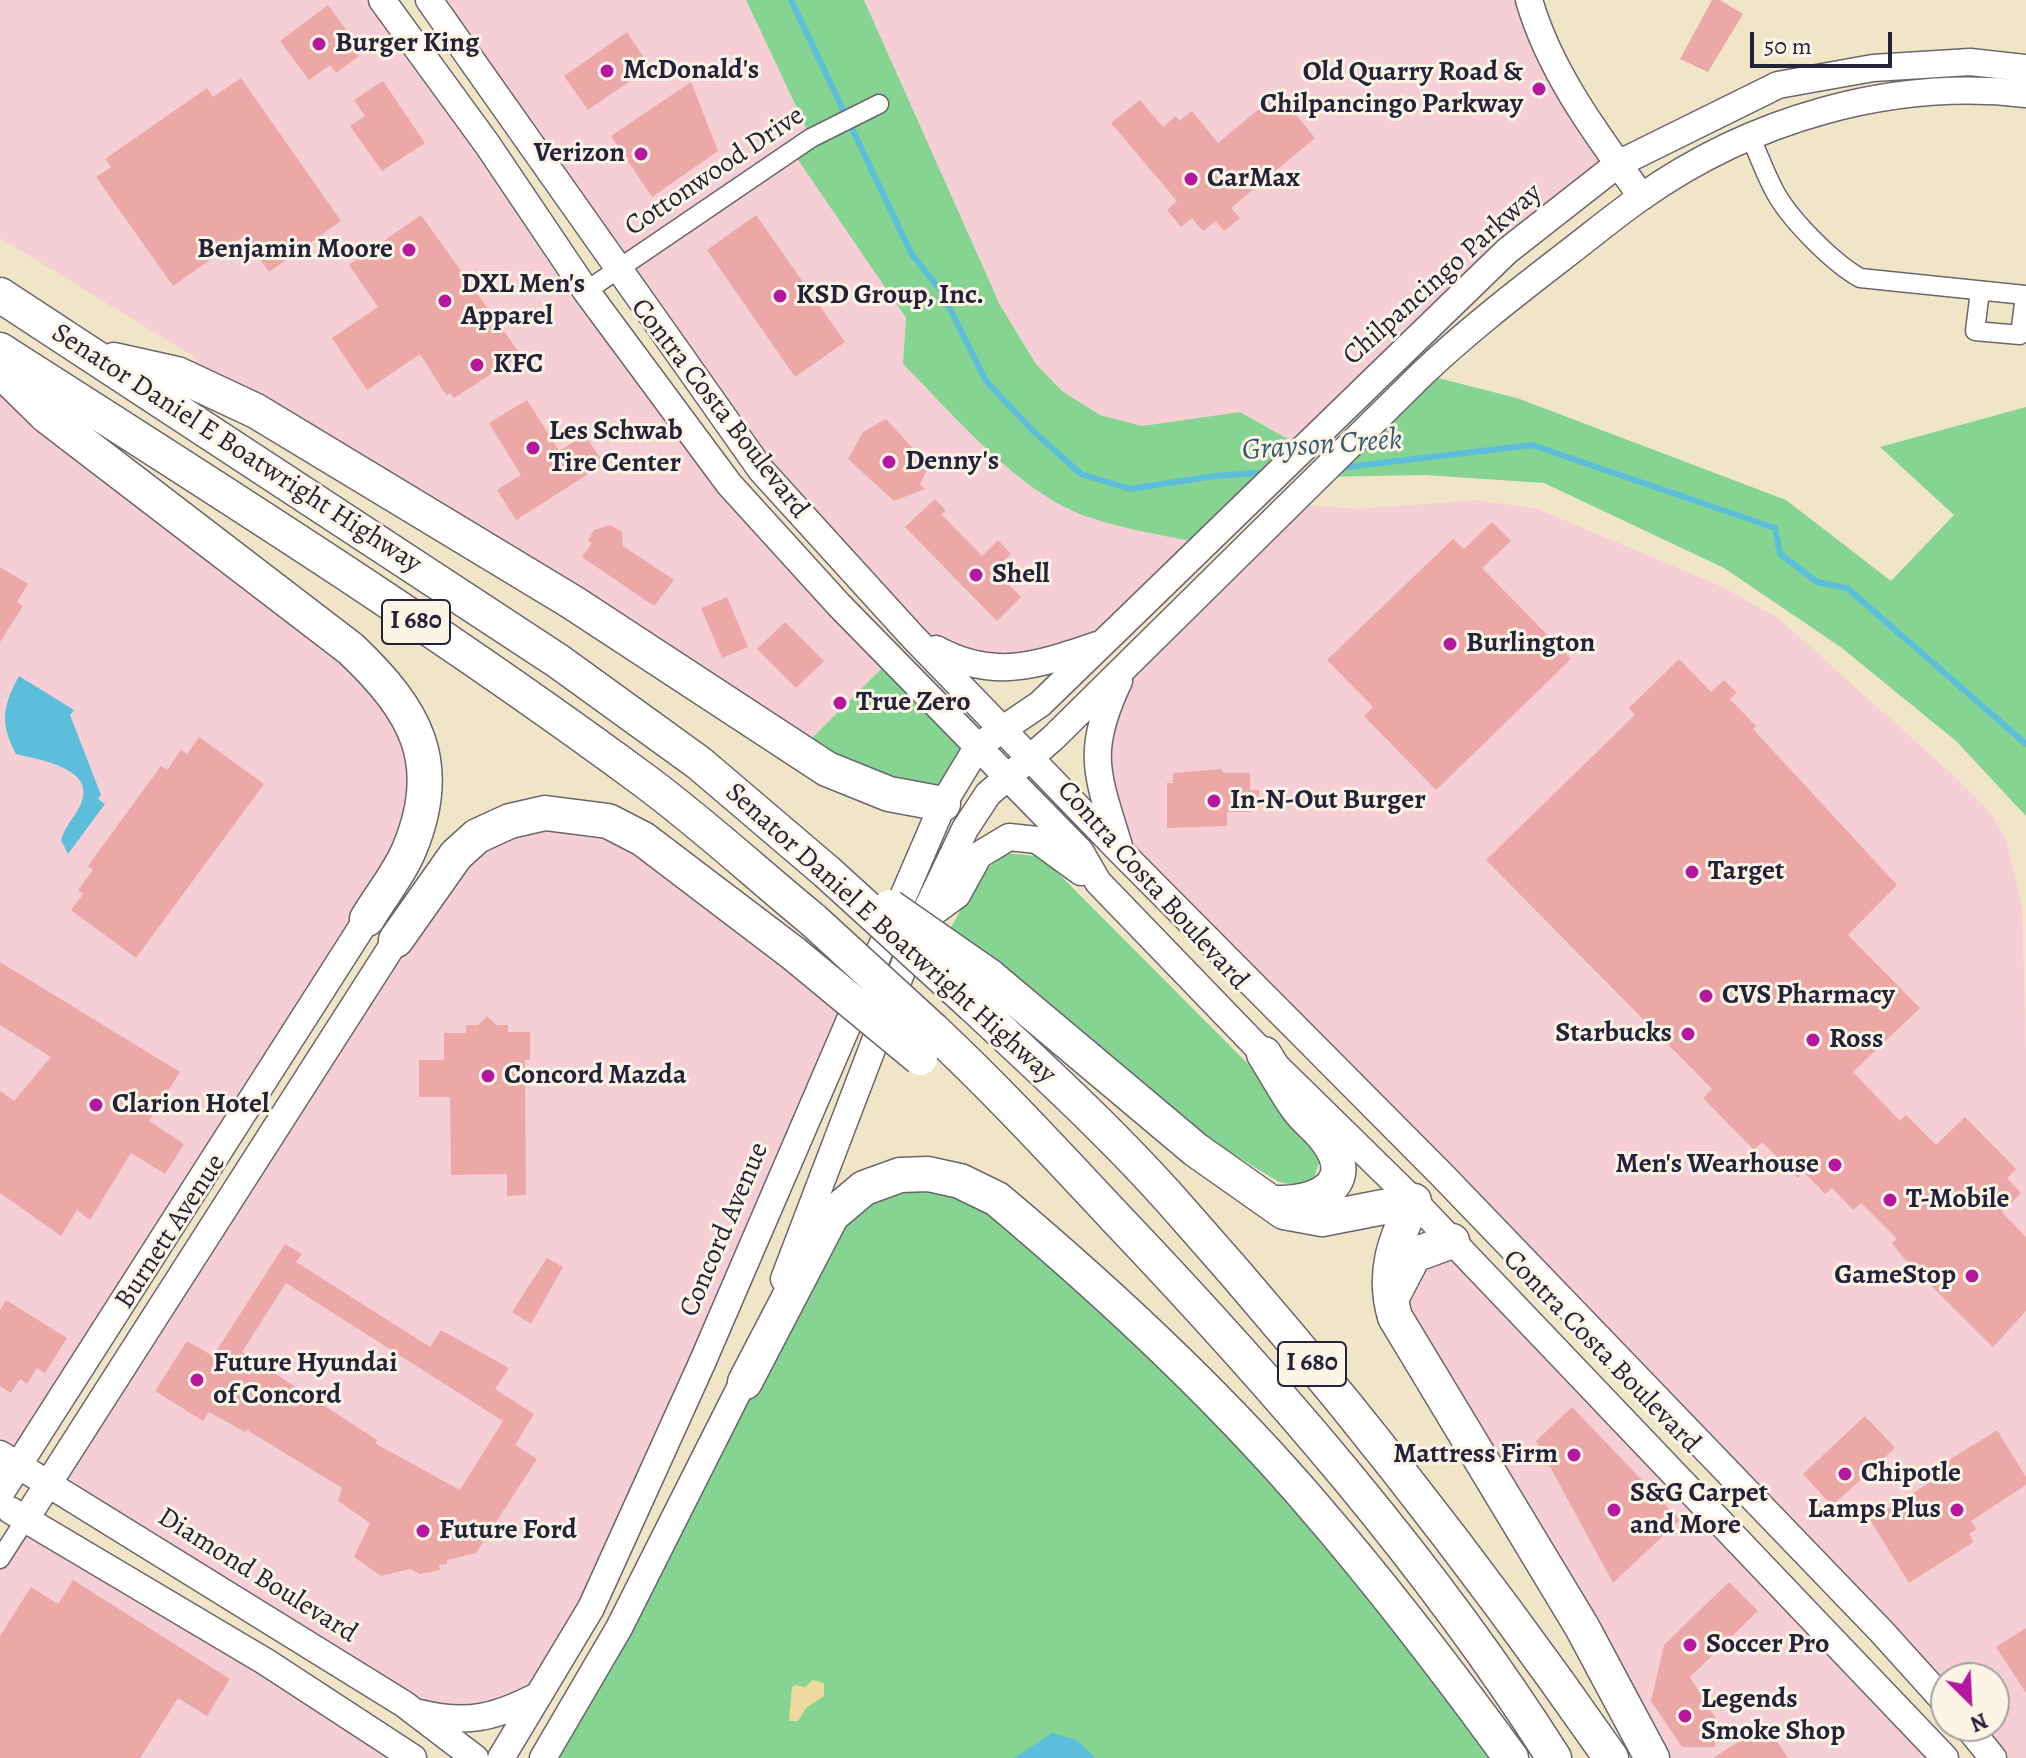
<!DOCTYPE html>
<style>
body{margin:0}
#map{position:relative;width:2026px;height:1758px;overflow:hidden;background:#f1e5c8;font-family:Alegreya,serif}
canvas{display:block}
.north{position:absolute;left:1930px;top:1662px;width:80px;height:80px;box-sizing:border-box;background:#fcf5e5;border:2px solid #a5a1a1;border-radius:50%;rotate:156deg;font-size:22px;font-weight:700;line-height:32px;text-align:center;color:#22223b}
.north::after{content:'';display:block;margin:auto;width:28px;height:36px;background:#b5179e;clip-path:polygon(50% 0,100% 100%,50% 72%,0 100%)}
.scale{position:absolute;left:1750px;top:32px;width:142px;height:36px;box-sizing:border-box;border:4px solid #22223b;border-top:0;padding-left:10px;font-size:24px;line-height:28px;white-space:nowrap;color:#22223b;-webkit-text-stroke:6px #fcf5e5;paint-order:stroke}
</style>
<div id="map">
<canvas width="2026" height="1758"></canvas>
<div class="north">N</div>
<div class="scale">50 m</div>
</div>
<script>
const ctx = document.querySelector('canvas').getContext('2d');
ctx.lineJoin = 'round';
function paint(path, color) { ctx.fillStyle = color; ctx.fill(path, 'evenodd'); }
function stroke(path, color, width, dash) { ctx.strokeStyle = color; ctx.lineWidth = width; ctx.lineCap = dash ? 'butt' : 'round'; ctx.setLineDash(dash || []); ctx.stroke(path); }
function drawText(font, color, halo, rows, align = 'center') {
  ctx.font = font + ' Alegreya,serif'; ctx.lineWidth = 6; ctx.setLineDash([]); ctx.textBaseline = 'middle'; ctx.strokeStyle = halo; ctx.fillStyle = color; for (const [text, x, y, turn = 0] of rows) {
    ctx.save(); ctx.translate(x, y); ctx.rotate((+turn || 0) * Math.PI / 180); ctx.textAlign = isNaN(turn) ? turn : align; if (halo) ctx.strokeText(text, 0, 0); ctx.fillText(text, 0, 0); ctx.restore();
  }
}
paint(new Path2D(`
 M0,0H382L689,430L892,658L798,752L177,374L196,358L0,238Z
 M429,0H746L811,138L793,151L906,319L903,364L975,436L1046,497L1090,518L1205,544L1104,642L1002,669L912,636L761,470Z
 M864,0H1529L1618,164L1304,448L1240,412L1143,426L1100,415L1062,391L1036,364L1000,305Z
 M0,370L388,684L421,814L18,1466L0,1454Z
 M1477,500L1538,509L1725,588L1778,618L1953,775L1991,813L2006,840L2022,905L2026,1051V1477L1996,1430L1936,1468L1940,1476L1870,1520L1910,1583L1973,1543L1969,1534L1976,1529L1971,1521L2026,1485V1758H1993L1967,1726H1994V1678H1946V1703L1121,852L1098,778L1126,667L1291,504L1358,509Z
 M608,821L850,1000L583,1607L528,1692L501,1707L404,1704L47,1484L477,836Z
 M1452,1241L1945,1758H1652L1395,1317L1414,1255Z
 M25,1520L413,1758H0V1559Z`), '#f6cfd6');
paint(new Path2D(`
 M746,0H864L1000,305L1036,364L1062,391L1100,415L1142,426L1240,412L1304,448L1205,544C1168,536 1127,530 1091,518C1020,495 955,416 903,364L906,318L792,151L811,138Z
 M1422,374L1517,398L1786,500L1891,581L1954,515L1880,447L2026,407V816L1956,741L1842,648L1724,568L1544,483L1424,475L1318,477Z
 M892,658L978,746L943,804L798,752Z
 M1006,853L1035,856L1054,869L1256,1072L1321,1157L1313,1181L1298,1186L1279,1182L1215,1143L1027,984L950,929L981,874Z
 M960,1181L1183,1367L1511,1758H543L864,1188Z`), '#85d492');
paint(new Path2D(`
 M813,1680L824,1683V1696L806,1708L798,1721H789L792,1687L796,1685L805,1687Z`), '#eeda9e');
paint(new Path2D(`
 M19,676L74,710L70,715L101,795L98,799L105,804L68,854L61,840C65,826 74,818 80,806C99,768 39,760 16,754C0,724 2,707 19,676Z
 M1052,1733L1076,1740L1096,1758H1014Z`), '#5cbeda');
stroke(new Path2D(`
 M791,0L911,253L941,291L986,381L1032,430L1081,474L1130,489L1215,476L1268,472
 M1339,468L1532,445L1775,528L1780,554L1817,582L1847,588L2026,744`), '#5cbeda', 6);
paint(new Path2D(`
 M1712,0H1720L1743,14L1708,72L1680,59Z
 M328,5L359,47L354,51L359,56L336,73L330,65L309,80L280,41Z
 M627,32L650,67L588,110L564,76Z
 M241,78L341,221L269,272L244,236L173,286L96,177L111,167L105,159L207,88L213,97Z
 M383,81L425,143L382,171L350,126L365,116L354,100Z
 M691,82L718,151L652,197L611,136Z
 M1278,93L1315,138L1231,208L1240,218L1224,231L1215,221L1203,231L1192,218L1181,227L1167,210L1177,201L1111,123L1140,100L1163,127L1176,116L1179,121L1192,111L1218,143Z
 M421,215L521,355L454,398L450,393L446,395L420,354L367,390L332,338L378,307L349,265Z
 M756,215L845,342L795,377L707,250Z
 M527,400L559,451L585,435L604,464L516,520L497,490L521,475L489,423Z
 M886,419L929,466L920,484L925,489L894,501L848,459L863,432Z
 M935,499L946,511L941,514L982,556L998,540L1011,554L994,569L1021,597L997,621L905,527Z
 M1492,522L1511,541L1482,568L1571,659L1436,790L1364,716L1373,707L1327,660L1453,539L1464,549Z
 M610,525L622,532L623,546L674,580L654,606L582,557L592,543L588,540L594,530Z
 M0,567L28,584L17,602L23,606L0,642Z
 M727,597L748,647L722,658L701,608Z
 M785,622L824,661L796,688L757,649Z
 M1679,659L1711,692L1724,680L1737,693L1730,699L1756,726L1753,729L1897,885L1848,935L1920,1008L1853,1072L1900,1121L1906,1115L1936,1145L1965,1117L2016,1169L2007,1178L2021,1193L2002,1212L2026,1237V1311L1993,1347L1907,1262L1892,1243L1897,1239L1861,1203L1853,1210L1832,1188L1825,1194L1804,1172L1798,1178L1762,1142L1754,1150L1703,1098L1712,1089L1486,860L1635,715L1629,708Z
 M199,737L264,784L136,958L71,910L83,894L78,890L93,870L88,866L120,822L161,766L167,770L181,750L187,754Z
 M1222,769L1223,773H1250V790H1259V806H1252V812H1227V826L1167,828V783H1173V773Z
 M0,962L180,1072L149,1121L184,1144L165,1174L131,1153L90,1220L77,1210L61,1236L0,1193V1091L14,1101L51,1057L0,1025Z
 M487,1016L496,1025H508V1032H530V1060H525L526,1195L507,1196V1174L451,1175L450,1097H419V1060H444V1033H466V1025H478Z
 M285,1244L302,1254L296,1262L430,1347L441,1330L509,1368L495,1389L534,1414L515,1445L537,1459L476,1553L447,1560V1564L439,1565L440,1570L420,1574L410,1569L381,1576L354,1557L370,1523L338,1501L342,1488L247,1430L245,1432L209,1412L203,1421L155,1391L187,1341L213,1356ZM286,1283L503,1421L460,1490L376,1444L377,1440L242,1352Z
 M547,1258L563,1267L531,1324L512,1312Z
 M6,1300L67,1338L45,1373L37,1368L27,1384L20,1379L11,1393L0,1386V1310Z
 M1572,1407L1680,1520L1613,1583L1536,1441Z
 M1865,1416L1895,1448L1832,1506L1803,1474Z
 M1997,1430L2026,1477V1485L1971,1521L1977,1529L1969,1534L1974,1542L1909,1583L1870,1520L1940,1476L1936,1468Z
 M73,1580L230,1679L207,1716L178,1698L140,1758H0V1636L31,1587L58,1604Z
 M1729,1582L1758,1611L1690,1677L1718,1722L1715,1747H1682L1651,1701L1664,1645Z
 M2026,1628V1693L1996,1647Z
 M1766,1724L1788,1758H1713L1754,1732Z`), '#eca8a6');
const street = new Path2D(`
 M1750,136C1758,153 1764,171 1773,188C1787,217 1832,262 1860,278L2025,295L2020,335L1975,331L1980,291
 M586,291L811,138L879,104
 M0,1559L25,1520`);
const secondary = new Path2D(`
 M382,0L487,144L586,291L729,484L839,605L1080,851L1098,882L1264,1054L1414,1201L1945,1758
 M429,0L761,470L912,636L1121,852L1442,1175L1881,1631L1946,1703
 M1529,0C1550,73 1598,136 1642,197
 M936,649C994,681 1038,665 1097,645
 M1119,846C1097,774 1085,752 1119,681
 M924,919L957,895L979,855L1009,837L1037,840L1081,872
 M784,1279L921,921L965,829L988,794L1053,738L1422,374C1466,332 1514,295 1563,257C1588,238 1613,217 1640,198C1750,120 1891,78 2026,94
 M0,1454L404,1704L475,1758
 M0,1494L367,919
 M10,1510L266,1662L413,1758
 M25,1520L396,940
 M420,1713C467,1725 497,1717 539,1695
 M1967,1726L1993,1758
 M501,1758L591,1608L702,1363L943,804L978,746L1040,704L1507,251L1618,164L1778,85L1873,68L1970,62L2026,68
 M543,1758L619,1628L752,1364`);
const highway = new Path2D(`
 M0,295L558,661L699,763L827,872
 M0,350C217,489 437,627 645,781C703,824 757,874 813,920
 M114,360L177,374L256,411L572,602L827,769L889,794L943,804
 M0,370L47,416L351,649C415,710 446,762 409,850C399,874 380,897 367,919
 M396,940L456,855L477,836L510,821L545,813L608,821L643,839L793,953
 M989,976L1196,1150L1284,1212L1322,1219L1414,1201
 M973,1005C1044,1071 1116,1137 1180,1210C1335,1384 1478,1567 1611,1758
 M933,1030C996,1089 1055,1153 1115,1217C1272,1382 1432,1565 1554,1758
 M1264,1054C1275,1071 1285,1090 1297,1107C1306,1120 1319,1128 1327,1140C1359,1183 1318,1204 1279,1203
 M1414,1201C1395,1240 1382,1273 1395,1317L1582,1627L1652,1758
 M1393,1295L1414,1255L1452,1241
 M745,1382L832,1215L864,1188L900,1175L928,1174L960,1181L997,1199C1110,1294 1220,1396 1316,1509C1385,1589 1449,1673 1511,1758`);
stroke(street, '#6a666c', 21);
stroke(secondary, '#6a666c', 29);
stroke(highway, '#6a666c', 37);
stroke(street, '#fff', 18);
stroke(secondary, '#fff', 26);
stroke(highway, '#fff', 34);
const highwayBridge = new Path2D(`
 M827,872L973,1005
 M890,907L989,976
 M813,920L933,1030
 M793,953L920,1058`);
stroke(highwayBridge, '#6a666c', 37, []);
stroke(highwayBridge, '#fff', 34);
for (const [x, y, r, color] of [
 [319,44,8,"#b5179e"],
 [607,71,8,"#b5179e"],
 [1539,89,8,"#b5179e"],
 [641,154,8,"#b5179e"],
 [1191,179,8,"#b5179e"],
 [409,250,8,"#b5179e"],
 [780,296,8,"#b5179e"],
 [445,301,8,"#b5179e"],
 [477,365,8,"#b5179e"],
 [533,448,8,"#b5179e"],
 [889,462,8,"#b5179e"],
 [976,575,8,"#b5179e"],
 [1450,644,8,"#b5179e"],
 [840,703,8,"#b5179e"],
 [1214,801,8,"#b5179e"],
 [1692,872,8,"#b5179e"],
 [1706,996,8,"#b5179e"],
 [1688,1034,8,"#b5179e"],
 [1813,1040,8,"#b5179e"],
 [488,1076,8,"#b5179e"],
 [96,1105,8,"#b5179e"],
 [1835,1165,8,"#b5179e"],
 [1890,1200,8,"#b5179e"],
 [1972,1276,8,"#b5179e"],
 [197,1380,8,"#b5179e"],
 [1574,1455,8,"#b5179e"],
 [1845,1474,8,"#b5179e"],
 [1614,1510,8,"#b5179e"],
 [1957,1510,8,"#b5179e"],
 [423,1531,8,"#b5179e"],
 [1690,1645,8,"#b5179e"],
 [1685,1716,8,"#b5179e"]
]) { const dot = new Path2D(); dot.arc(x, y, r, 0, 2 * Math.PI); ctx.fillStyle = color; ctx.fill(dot); stroke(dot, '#fcf5e5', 3); }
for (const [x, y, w] of [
 [416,622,68],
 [1312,1364,68]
]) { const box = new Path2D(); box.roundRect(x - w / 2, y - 22, w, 44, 6); ctx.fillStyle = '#fcf5e5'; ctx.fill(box); stroke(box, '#22223b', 2); }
drawText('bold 26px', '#22223b', null, [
 ["I 680",416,622],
 ["I 680",1312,1364]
]);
drawText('bold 28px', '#22223b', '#fcf5e5', [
 ["Burger King",335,44],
 ["McDonald's",623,71],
 ["Old Quarry Road &",1523,73,"right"],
 ["Chilpancingo Parkway",1523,105,"right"],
 ["Verizon",625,154,"right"],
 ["CarMax",1207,179],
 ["Benjamin Moore",393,250,"right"],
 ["DXL Men's",461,285],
 ["Apparel",461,317],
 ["KSD Group, Inc.",796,296],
 ["KFC",493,365],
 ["Les Schwab",549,432],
 ["Tire Center",549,464],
 ["Denny's",905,462],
 ["Shell",992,575],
 ["Burlington",1466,644],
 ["True Zero",856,703],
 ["In-N-Out Burger",1230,801],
 ["Target",1708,872],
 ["CVS Pharmacy",1722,996],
 ["Starbucks",1672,1034,"right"],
 ["Ross",1829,1040],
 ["Concord Mazda",504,1076],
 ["Clarion Hotel",112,1105],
 ["Men's Wearhouse",1819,1165,"right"],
 ["T-Mobile",1906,1200],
 ["GameStop",1956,1276,"right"],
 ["Future Hyundai",213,1364],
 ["of Concord",213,1396],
 ["Mattress Firm",1558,1455,"right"],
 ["Chipotle",1861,1474],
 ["S&G Carpet",1630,1494],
 ["and More",1630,1526],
 ["Lamps Plus",1941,1510,"right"],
 ["Future Ford",439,1531],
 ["Soccer Pro",1706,1645],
 ["Legends",1701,1700],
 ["Smoke Shop",1701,1732]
], 'left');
drawText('28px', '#22223b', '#fcf5e5', [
 ["Cottonwood Drive",715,172,-34],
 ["Chilpancingo Parkway",1443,275,-42],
 ["Contra Costa Boulevard",719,409,52],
 ["Senator Daniel E Boatwright Highway",236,449,33],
 ["Contra Costa Boulevard",1152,886,48],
 ["Senator Daniel E Boatwright Highway",890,934,42],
 ["Concord Avenue",725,1230,-67],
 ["Burnett Avenue",171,1232,-57],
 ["Contra Costa Boulevard",1601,1352,46],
 ["Diamond Boulevard",257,1576,32]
]);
drawText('italic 30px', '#365973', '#fcf5e5', [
 ["Grayson Creek",1322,446,-4]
]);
</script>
